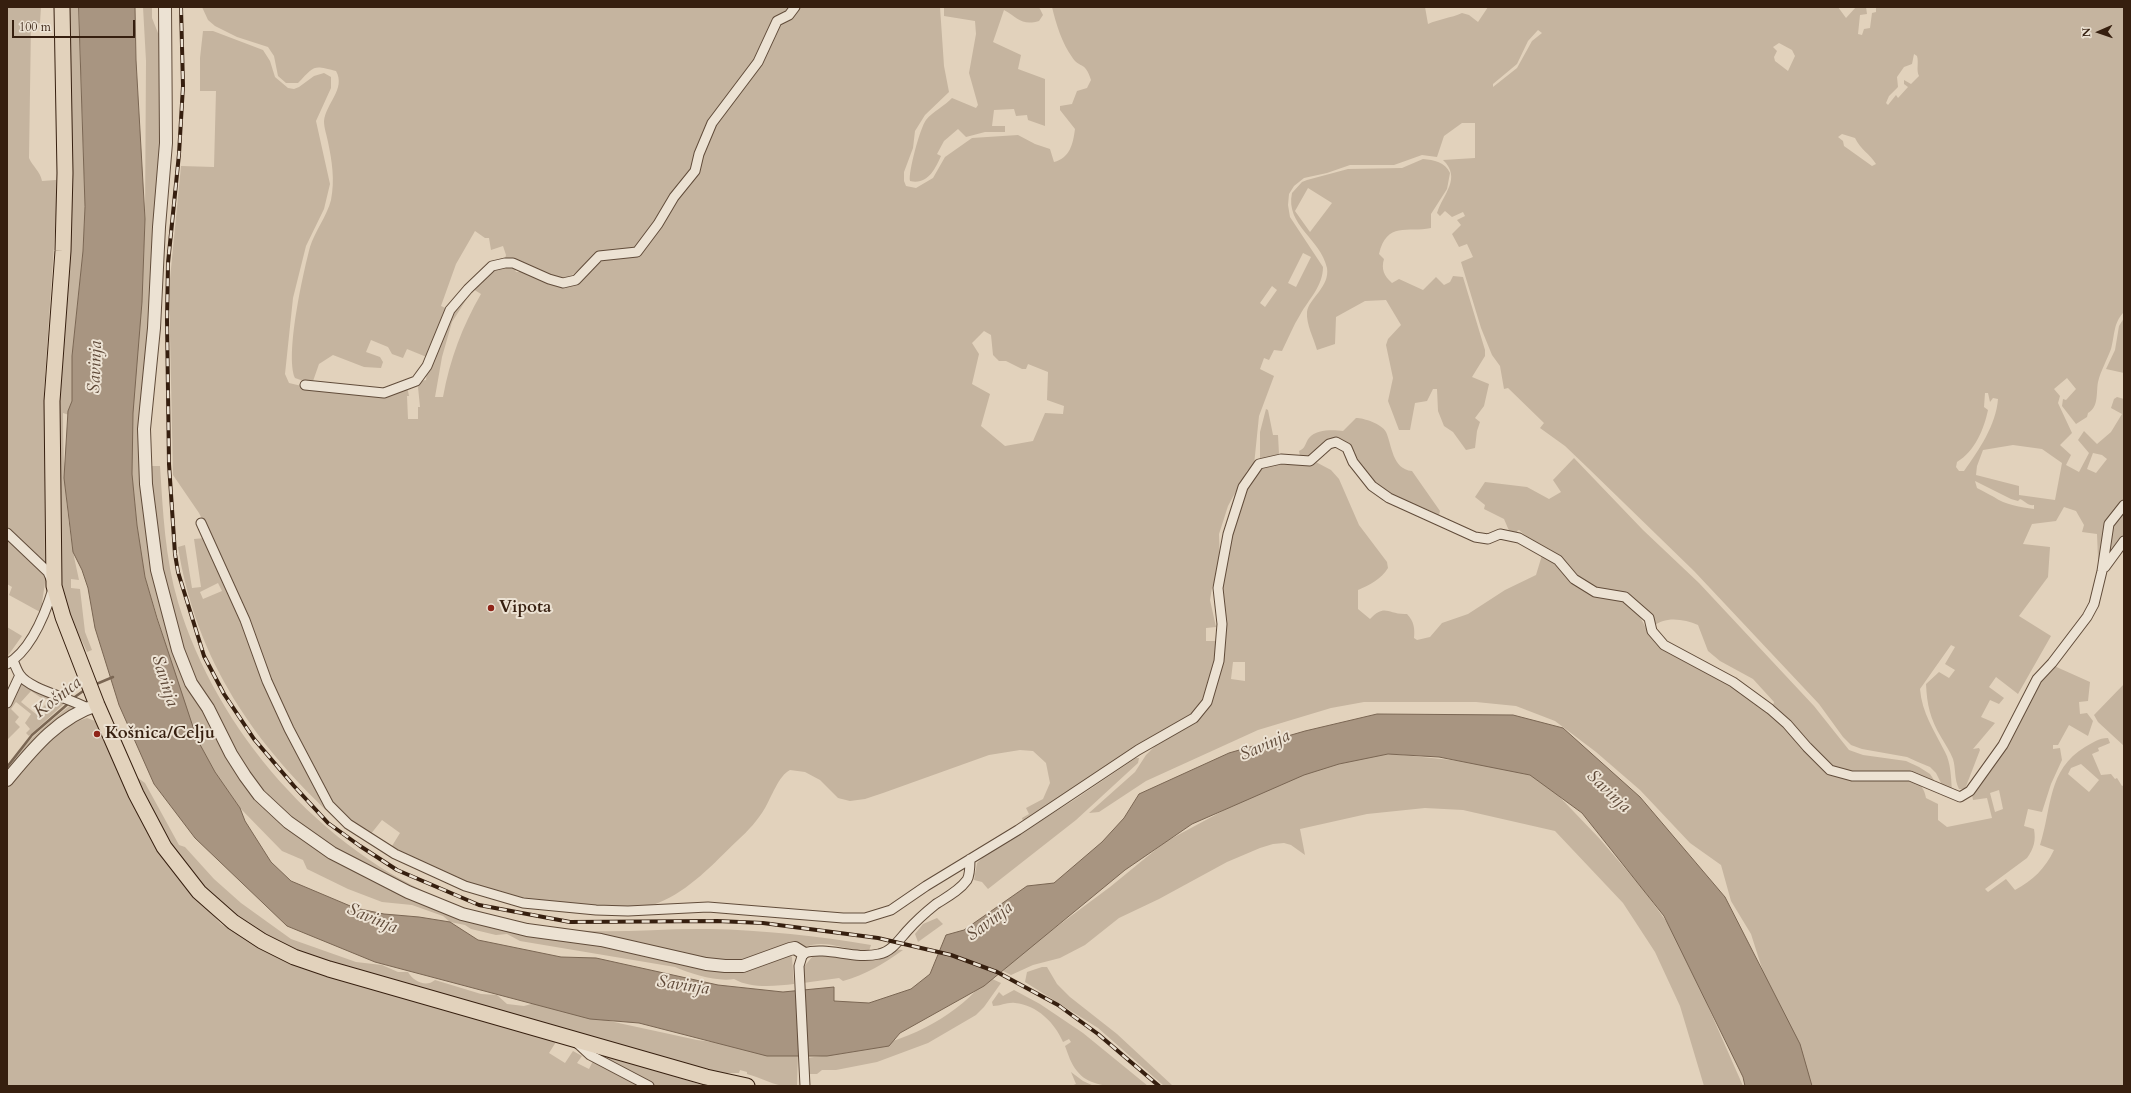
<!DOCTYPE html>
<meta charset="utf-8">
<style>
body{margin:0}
#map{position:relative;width:2131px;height:1093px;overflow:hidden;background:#e2d2bc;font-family:Cardo,serif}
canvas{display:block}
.frame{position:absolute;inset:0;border:8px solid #361f0f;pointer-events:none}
.north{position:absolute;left:2079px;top:12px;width:40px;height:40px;-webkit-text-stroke:3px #ece2d3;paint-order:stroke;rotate:268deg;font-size:11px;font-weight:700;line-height:16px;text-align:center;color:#361f0f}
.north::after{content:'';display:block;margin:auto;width:14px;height:18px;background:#361f0f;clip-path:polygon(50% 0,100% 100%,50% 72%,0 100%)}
.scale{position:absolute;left:12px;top:20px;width:123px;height:18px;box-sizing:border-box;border:2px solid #361f0f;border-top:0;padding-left:5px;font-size:12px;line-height:14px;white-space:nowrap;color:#361f0f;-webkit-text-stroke:3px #ece2d3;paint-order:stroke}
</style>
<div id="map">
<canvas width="2131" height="1093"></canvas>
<div class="frame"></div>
<div class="north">N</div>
<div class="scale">100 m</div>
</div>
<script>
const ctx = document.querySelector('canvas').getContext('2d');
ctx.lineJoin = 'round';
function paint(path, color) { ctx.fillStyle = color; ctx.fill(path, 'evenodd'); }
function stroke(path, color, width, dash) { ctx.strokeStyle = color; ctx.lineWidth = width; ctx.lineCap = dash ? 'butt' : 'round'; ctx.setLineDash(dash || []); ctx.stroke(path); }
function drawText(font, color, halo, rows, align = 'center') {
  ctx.font = font + ' Cardo,serif'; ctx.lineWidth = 4; ctx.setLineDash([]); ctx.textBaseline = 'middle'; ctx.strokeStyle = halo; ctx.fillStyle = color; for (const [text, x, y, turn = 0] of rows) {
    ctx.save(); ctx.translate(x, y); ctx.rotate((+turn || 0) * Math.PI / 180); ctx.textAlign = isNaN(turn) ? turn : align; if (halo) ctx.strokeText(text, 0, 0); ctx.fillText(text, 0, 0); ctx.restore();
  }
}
paint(new Path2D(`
 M7,7H41L40,23L31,24L29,158C33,167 40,171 42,181L56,180L57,202L44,392L45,566L7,529Z
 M66,7H79L85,207L83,251L72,356V401L69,415L63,413C63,469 66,525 79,580L71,579V588L80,589L85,632L92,650L87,652L82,641L77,637L58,589L56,457Z
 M143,7H152V18L158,33L161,34L163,93L145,398L159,586L209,713L281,819L429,904L703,965L789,954L792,957L794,984C776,986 751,989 734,979C717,982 691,974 675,967L520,941L507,934L496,935L471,929L465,925L450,922L443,916L412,905L382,902L348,889L307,869L303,860L282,851L240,808L215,772L197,739L182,698L145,577L137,525L132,474L133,392L142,302L145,219L146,61Z
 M202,7H940L944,66L949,92L925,115L915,131L913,148L904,172V181L906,186L916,188L933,178L945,157L972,138L1018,135L1035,144L1050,149L1054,162C1070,158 1073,144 1075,129L1060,110V106L1072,104L1077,91L1087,88L1091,80C1085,60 1079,69 1072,57C1062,43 1056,24 1052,7H1425L1428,24C1439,19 1451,18 1462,13L1469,15L1478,22L1488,7H1838L1846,18L1856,7H1866L1867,14L1860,15L1858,34L1862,35L1864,29L1870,28L1872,13L1876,12V7H2124V312C2113,323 2115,335 2111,349C2107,360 2101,370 2098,382C2096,392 2099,407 2088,413L2087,417L2076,424L2062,406L2063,399L2066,400L2076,389L2067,378L2054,389L2060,396L2058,403L2072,433L2060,445L2071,455L2066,465L2079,472L2089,453L2078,440L2084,431L2097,444L2111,432L2122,414L2111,408L2114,399L2117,397L2124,399V502L2108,519L2102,560L2098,559L2097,534L2082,532L2084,525L2076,511L2064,507L2056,521L2032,524L2023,544L2050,547L2048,577L2019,616L2051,636L2018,694L1996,677L1989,687L2004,698L1999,704L1990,700L1981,717L1995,723L1973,749L1979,748L1980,750L1965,789H1959C1954,779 1956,769 1953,759C1950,751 1945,744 1941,737C1930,718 1927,705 1926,684L1939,672L1949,678L1955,670L1945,664L1955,647L1951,645L1920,689C1922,713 1934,730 1945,752C1951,763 1951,778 1952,791L1943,787L1936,773L1930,767L1918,762L1907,757L1862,749L1851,745L1843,737L1819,704L1694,571L1588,468L1565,446L1540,428L1544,423L1508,388L1504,389L1500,366L1492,355L1481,328L1461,262L1473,257L1467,244L1459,247L1452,234L1461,225L1457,220L1465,216L1463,212L1452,217L1445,211L1440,216L1437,213C1443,194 1462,178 1443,160L1475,158V123H1462L1444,136L1437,157L1422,155L1394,165H1350L1327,173L1304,178L1294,186L1289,194L1288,205L1290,217L1323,267C1323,286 1309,299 1300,315C1293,326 1288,339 1282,351L1274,350L1269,360L1264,358L1260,369L1274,376L1259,416L1254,465L1247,471L1228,506L1219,534L1220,566L1212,588L1210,600L1216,627L1206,628V641H1218V655L1208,692L1195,712L1137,746L1066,796L1023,821L1022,818L1029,814L1026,808L1043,799L1050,783L1046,763L1033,751L1020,750L989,755L883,793L865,799L850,801L838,798L820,780L805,772L790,770C779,775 771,798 765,808C758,820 748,831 738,840C714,863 689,891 658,903C643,909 626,908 610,907C533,907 456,888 392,846L400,833L382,820L370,835L338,812L326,797L274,694L246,617L228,581L211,537L199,513L173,475L169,289L181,166L214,167L216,91H200V58L203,31H213L263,50L270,61L275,77L288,88L294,89L299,87L314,76L324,73L331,77V88L316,121L330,184L324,209L306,246L293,298L285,374L289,383L306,387L382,394L395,392L407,386L409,396H407L408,419H418V407H420L418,387L421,381L426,380L427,372L450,316L473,284L486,272L499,263L513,265L516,272H519L520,269H524L551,281H567L577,276L600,257L641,251L643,248L599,254L572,275L561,279L547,277L505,259L506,255L503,246L491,250L489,238H485L475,231L456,264L441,306L450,310L448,314L445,312L442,315L446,317L429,358L407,349L403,358L392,354L388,347L371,340L366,352L380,357L383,362L381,368L364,367L333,355L319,364L312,384L295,378C285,355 303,273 310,247C315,231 327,216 331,200C335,180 332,161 328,142C327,136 324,128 324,121C326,103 346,89 336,71C313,65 315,65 298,83H286L278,76L274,56L268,47L237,37L215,26L208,20ZM1538,30L1542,33L1532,41L1517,68L1493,87V84L1517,64L1528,41ZM1779,43L1792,50L1795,56L1788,71L1775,61L1774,57L1777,51L1773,47ZM1914,54L1917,56C1919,63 1916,70 1919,76L1911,84L1904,80V84L1908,87L1898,98L1896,95L1888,105L1886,103L1889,96L1898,87L1897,77L1904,67L1912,64ZM1842,134L1855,138C1860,149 1870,154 1876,164L1872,166L1844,146L1843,141L1838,137ZM1303,253L1311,257L1296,287L1288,283ZM1272,286L1277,290L1265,307L1260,303ZM473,289L481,294C462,327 450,359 443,397H435L442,357L452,322ZM984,331L991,335L993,355L999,361H1006L1022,369H1026L1028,364L1048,372L1047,400L1064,406L1063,414L1045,413L1033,441L1005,446L981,426L990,394L972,384L979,354L972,343ZM1985,393H1988L1990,402L1993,398L1998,399C1996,425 1979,450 1964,471H1959L1956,467L1957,462C1975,451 1984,429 1988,410L1984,407ZM2013,445L2042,449L2062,463L2055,500L2019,495V486L1976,475L1977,466L1983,450ZM2093,453L2102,455L2107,459L2096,473L2087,469ZM1975,481L2011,499L2018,501L2020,499C2025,501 2028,506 2034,505V509C2021,507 2005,505 1994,497C1988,494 1983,491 1977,488Z
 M944,7H1039L1043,15L1039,21C1022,26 1018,18 1004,10L993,42L1021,55L1018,69L1045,79V126L1028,120L1027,115L1016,116L1014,109L994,110L992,126H1005V132H985L966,137L958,129L944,141L937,154L941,156C935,169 928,185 910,181C908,173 920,128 926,120C933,111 945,106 952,98L976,108L978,105L969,73L976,34L975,21L944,16Z
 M1423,159C1434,160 1445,162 1450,173L1447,189L1431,214V228C1407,233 1387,221 1379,254L1384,259C1381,269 1384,276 1392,283L1399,279L1423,290L1436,277L1444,285L1450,282L1453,276L1463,277L1485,350V356L1472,377L1489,384L1484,406L1475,418L1480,422L1477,431L1475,448L1466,450L1453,432L1444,426L1438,411L1437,389H1433L1427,401L1415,403L1410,430H1399L1388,401L1393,378L1386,345L1388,339L1401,325L1386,300L1365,301L1336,317L1335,344L1317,350C1314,339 1306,324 1307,312C1309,298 1330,287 1327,268C1321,239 1285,225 1292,193L1302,182L1307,180L1348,169L1402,168ZM1308,188L1332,203L1310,232L1295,211Z
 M2124,318V373L2106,369L2115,350L2119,326Z
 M1266,409L1268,410L1273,435H1278L1279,454L1260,460V432Z
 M1356,418C1364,418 1382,424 1386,432C1392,445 1392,469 1412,471L1440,511L1439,515L1422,507L1402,504L1378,487L1351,450L1342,442L1308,456H1300L1299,451C1306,448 1305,443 1309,438C1317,429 1333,430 1343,431Z
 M1574,458L1643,530L1699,583L1814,706L1849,750L1863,755L1906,761L1919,767L1930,774L1934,780L1933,781L1843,771L1829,765L1790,720L1773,706L1774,702L1753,679L1720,661L1708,651L1698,625C1684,619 1664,616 1653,627C1649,620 1646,612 1641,605C1628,589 1605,594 1588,584C1576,577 1569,563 1557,554C1544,545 1530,541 1519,530L1517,531L1518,534L1510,533L1504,519L1484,509L1485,505L1475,497L1485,482L1527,487L1549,499L1561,492L1553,480Z
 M1312,460L1331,470L1339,479L1359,525L1387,562L1388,568C1381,579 1370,585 1358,590V609L1370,619C1386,603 1387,615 1407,614C1414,621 1415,629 1414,638L1417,640L1430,637L1442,623L1468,614L1505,590L1536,575L1543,552L1579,585L1626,601L1637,611L1650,636L1656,644L1670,654L1750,696L1785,724L1827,771L1911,780C1921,784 1924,788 1926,798L1938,804V820L1947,827L1992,818L1987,798L1973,800L1972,795L2021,721L2030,694L2052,665L2090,682L2088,701L2079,702L2080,714L2087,713L2093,721L2088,736L2069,725L2058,745H2053V749L2060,748L2062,760L2051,784L2042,812L2028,809L2024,826L2034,829C2036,841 2034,848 2027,858L1985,889L1988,892L2006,879L2015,890C2033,880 2045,869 2054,850L2040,845C2052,808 2047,770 2085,747C2092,743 2099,738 2108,738L2110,743L2098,748L2099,751L2092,754L2101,775L2111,774L2115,779L2117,778L2122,786L2124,785V1086H1811L1765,978L1751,934L1731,901L1721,865L1690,843L1640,790L1596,752L1555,721L1516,706L1476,702H1364L1331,708L1258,730L1146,781L1099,812L1089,813L1135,772L1146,755L1155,746L1209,703L1217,685L1225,649L1218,612L1227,554L1241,497L1260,468L1279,461L1280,465H1295L1297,462ZM1233,662H1245V681L1231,679ZM2081,764L2099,780L2089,792L2068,774L2071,768ZM1999,790L2003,809L1995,812L1990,793Z
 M147,466H160C163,512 165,558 178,602C216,730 322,852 447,901C480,915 516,922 552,928C604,935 657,928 709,929C763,930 818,936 871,945L869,951C847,952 827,938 805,947L791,942C777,950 764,959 749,962C713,970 646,946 607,939C583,935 557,934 533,930C482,920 435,901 389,879C375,873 360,867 346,860C308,840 274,809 248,776C232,756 224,732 212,710C204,694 192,680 185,662C162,602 151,530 147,466Z
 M2124,508V538L2108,560L2110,529Z
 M7,535L46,576L42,603H45L40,612L9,595L12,587L7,584Z
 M205,538L259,662L340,821L339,822C255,746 196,660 178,547L185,545L192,588L201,587L194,539ZM218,583L222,591L203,599L200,592Z
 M7,627L22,636L7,657Z
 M20,680L40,695L67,701L29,736L26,733L30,729L25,723L31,714L16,702L11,709L19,717L15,722L20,727L7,740V711L17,694ZM31,691L40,697L50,700L36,714L21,702Z
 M2124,684V746L2098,722L2094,715Z
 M73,703L76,706L77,710L7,776C7,754 56,717 73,703Z
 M87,718L95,721L104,742L110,746L207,909L221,924L265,950L556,1042L549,1053L565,1063L573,1051L582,1056L577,1063L589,1069L593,1061L642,1086H7V783C29,758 54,728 87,718Z
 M1392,754L1481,763L1534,776L1551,788L1599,838L1642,888L1677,936L1743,1086H1704L1680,1006L1655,952L1623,903L1555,831L1463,810L1425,808L1367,814L1300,829L1305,855L1291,845L1284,843L1273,844L1260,848L1227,862L1159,899L1119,918L1085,945L1060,958L1033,965L1011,975L1003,971L1020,954L1110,887L1165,842L1256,793L1290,777L1372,755Z
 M1136,758H1139L1138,763L1076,820L988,889L982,882L974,880L977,863L984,856L1074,800Z
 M134,775L145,783L179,845L185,847L214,879L241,903L291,939L356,962L382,965L398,972H408C413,981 426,988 435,980L481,994L497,995L507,1004L524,1006L535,1003L577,1014L697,1040L798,1053L797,1085C780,1090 763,1078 747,1074V1072L740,1070L739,1073H722L327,964L272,941L216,901L172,848Z
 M937,918L943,924L918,942L915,934L923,924Z
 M893,949L903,950C885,963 865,975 843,981L839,978L803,983L802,969L812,957L822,955L873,960L879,958Z
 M1042,967H1047L1057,984L1070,997L1117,1034L1173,1086H1164L1098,1028L1025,982L1027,972Z
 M988,977L1001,983L984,1007L976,1015L928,1043L877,1062L836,1070H822L817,1074H809L807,1058C826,1055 847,1054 865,1049C913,1038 957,1016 988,977Z
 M1014,990L1040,1004L1083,1033L1148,1086C1126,1086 1092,1091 1077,1071C1071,1064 1068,1054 1065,1046L1071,1042L1069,1039L1063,1042C1055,1023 1037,1005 1015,1003C1007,1002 1001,1006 993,1006L992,1002L999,992L1003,996Z
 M594,1051L705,1086H653L630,1070L621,1069L601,1059Z
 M1071,1072L1083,1081L1094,1086H1071L1076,1084Z`), '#c5b49f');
const water = new Path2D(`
 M79,7H135L136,60L145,219L142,302L133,413L132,474L137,525L145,577L157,618L197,739L215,772L240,808L245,821L271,862L291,881L355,908L384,914L419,917L450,922L478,940L561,957L596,958L718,985L783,992L834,987V1001L869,1003L911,989L930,974L946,935L964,930L1027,886L1054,883L1102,842L1124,818L1139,794L1229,753L1305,731L1377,714L1513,715L1563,728L1640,797L1725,897L1800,1044L1812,1086H1745L1743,1077L1664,916L1582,813L1530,775L1439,757L1388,754L1339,764L1304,775L1192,824L1125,870L984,986L900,1033L889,1046L827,1056H767L639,1023L590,1019L375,962L287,926L195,838L154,784L119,705L95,628L88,588L82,570L73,552L64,478L68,411L72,401V356L83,251L85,207Z`);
paint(water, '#a89581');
stroke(water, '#7a6653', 1);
stroke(new Path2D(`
 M94,685L113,677
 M72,699L86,689
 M7,767L32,735L69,703`), '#7a6653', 2.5);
const minor = new Path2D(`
 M305,385L384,393L416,381L427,366L450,310L468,289L492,266L505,263H513L549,279L563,283L576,280L599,256L637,252L658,224L674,197L695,171L699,154L712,123L758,62L777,21L789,15L795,7
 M201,523L245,620L267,681L289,729L329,805L348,824L395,854L465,886L523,903L596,910L628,911L708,907L843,918H865L891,910L926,886L1018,830L1138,750L1194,718L1207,702L1219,661L1222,624L1218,588L1228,534L1243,487L1259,464L1281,459L1310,461L1329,444L1336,442L1347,448L1353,462L1372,486L1389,498L1475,537L1488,539L1500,534L1519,538L1558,560L1574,579L1595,592L1625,597L1649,618L1652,631L1664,645L1733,682L1770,709L1787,724L1807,747L1830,770L1852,776H1910L1960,797L1970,791L2003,745L2037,679L2052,663L2087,617L2094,604L2102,571L2109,524L2124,505
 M7,533L48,572L54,586C46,612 32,650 7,664
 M2105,567L2124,541
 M13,660C15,665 17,671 20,675C29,689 70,698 87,708
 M7,703L20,675
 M577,1043L590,1055L649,1086
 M805,1086L799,966L803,953C829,946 853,960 879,954C891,952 899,940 907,931C915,922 926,912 936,904C947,897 959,891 967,880C970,875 970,865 970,859`);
const tertiary = new Path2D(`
 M165,7L166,143L159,227L154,328L144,429L146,484L157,570L178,650L191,683L208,708L231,754L245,776L259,795L288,822L332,853L408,892L462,914L527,930L601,940L706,964L725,966H743L790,949L795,948L803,953
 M7,780C32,750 58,717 97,705`);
const primary = new Path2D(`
 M62,7L65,173L63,251L52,401L54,586L63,617L97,705L136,794L164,847L199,892L233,922L262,941L294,957L329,969L706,1077L747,1086`);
stroke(minor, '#614c3a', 11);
stroke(tertiary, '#614c3a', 14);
stroke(primary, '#361f0f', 17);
stroke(minor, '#ece2d3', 9);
stroke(tertiary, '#ece2d3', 12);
stroke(primary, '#e2d2bc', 15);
const rail = new Path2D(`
 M181,7L183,86L179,154L168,263L167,320L169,464L175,554L178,572L204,656L224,694L254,739L294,786L328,823L360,846L397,870L479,905L570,922L717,921L763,923L878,938L951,955L997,972L1058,1005L1098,1034L1159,1086`);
stroke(rail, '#361f0f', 4);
stroke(rail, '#ece2d3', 2.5, [8]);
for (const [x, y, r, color] of [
 [491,608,4,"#8f2418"],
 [97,734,4,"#8f2418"]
]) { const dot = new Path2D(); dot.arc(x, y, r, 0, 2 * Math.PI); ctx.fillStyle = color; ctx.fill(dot); stroke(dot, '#ece2d3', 1.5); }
drawText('bold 17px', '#361f0f', '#ece2d3', [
 ["Vipota",499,608],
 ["Košnica/Celju",105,734]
], 'left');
drawText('italic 18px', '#5e4837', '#ece2d3', [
 ["Savinja",96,367,-88],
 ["Savinja",164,681,72],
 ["Košnica",58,698,-38],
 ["Savinja",1265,746,-24],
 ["Savinja",1608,792,43],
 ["Savinja",372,919,22],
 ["Savinja",990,922,-37],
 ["Savinja",683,986,8]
]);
</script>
